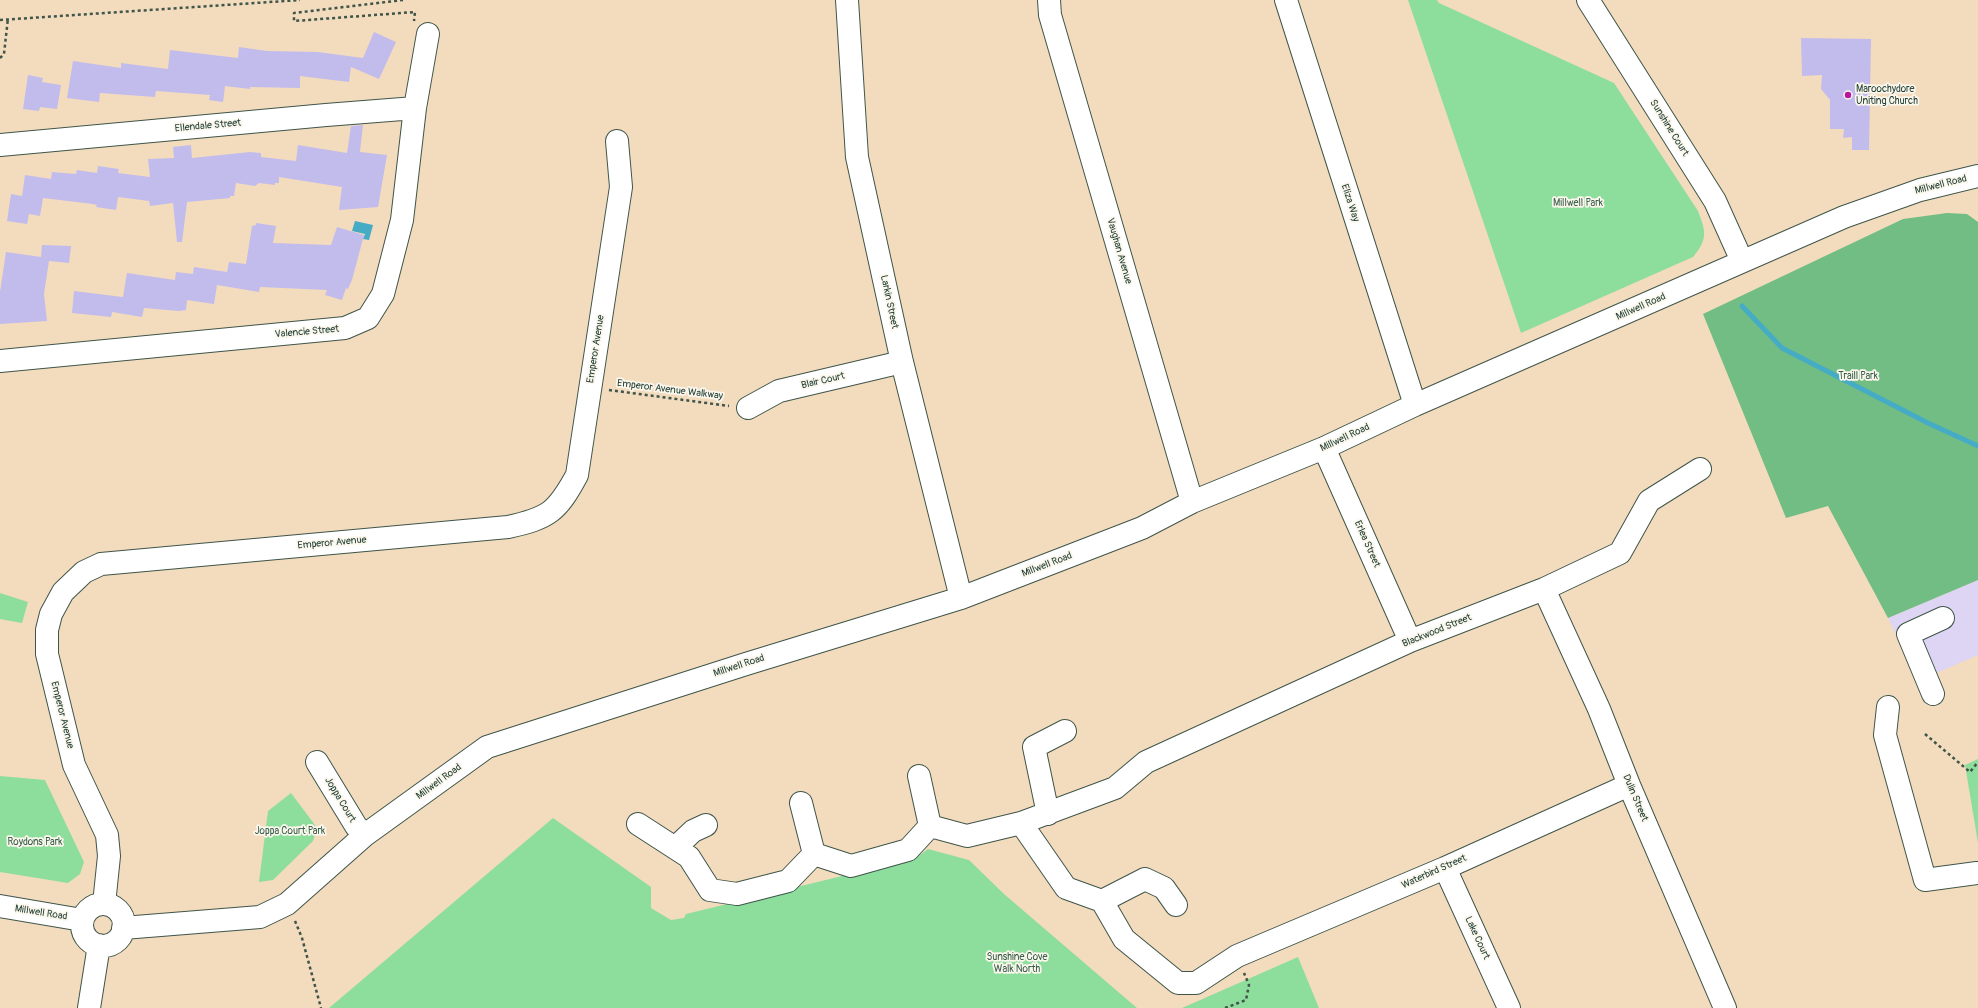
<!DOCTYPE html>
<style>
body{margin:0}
canvas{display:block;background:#f3dbbd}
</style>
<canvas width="1978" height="1008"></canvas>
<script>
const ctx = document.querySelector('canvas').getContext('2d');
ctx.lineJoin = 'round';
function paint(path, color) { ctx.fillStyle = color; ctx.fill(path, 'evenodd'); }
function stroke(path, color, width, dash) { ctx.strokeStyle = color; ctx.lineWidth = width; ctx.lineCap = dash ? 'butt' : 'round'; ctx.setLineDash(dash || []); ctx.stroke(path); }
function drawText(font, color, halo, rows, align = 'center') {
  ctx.font = font + ' Pangolin,sans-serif'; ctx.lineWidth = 3.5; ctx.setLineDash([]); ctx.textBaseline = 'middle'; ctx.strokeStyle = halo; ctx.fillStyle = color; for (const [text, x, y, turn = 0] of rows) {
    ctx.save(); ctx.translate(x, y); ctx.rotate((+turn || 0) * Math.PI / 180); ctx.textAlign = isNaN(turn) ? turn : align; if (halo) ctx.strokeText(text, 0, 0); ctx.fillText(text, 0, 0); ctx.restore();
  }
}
paint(new Path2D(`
 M1978,580V655L1918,681L1888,618Z`), '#ded5f5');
paint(new Path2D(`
 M1408,0H1437L1439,3L1614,83L1698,211C1706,232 1708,239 1693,257L1521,333Z
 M0,593L28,602L22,623L0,619Z
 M1978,759V843L1965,765Z
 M0,776L45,780L84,862L80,874L68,883L0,872Z
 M291,793L315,825L316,832L313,841L273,880L259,882L268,811Z
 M553,818L651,887V908L671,920L684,918L686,914L916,858L928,849L969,860L1004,894L1137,1008H329Z
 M1298,957L1319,1008H1182Z`), '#8dde9d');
paint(new Path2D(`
 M1947,213L1967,214L1978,222V580L1888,618L1828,506L1786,518L1703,314L1903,219Z`), '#72bd84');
paint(new Path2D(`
 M355,221L373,225L369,240L363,239L365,234L352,231Z`), '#46acc6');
stroke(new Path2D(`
 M1742,306L1782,348L1928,423L1978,446`), '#46acc6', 5);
paint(new Path2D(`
 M374,32L396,42L379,79L351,67L349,82L300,76V88L250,87V89L225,86L223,102L209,100L210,95L156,91L155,97L100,93L99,102L67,98L73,61L121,68V63L168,69L170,50L238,58L239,47L267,51L318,52L363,58Z
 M1801,38L1871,39L1869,150H1852V137L1843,138L1844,129H1830V100L1821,89L1822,75L1802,76Z
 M28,75L43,78L42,82L61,85L57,109L40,107L39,111L23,109Z
 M363,125L360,152L387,155L378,207L339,210L342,187L279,177V183H275V185L259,183L255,186L236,183L234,196H230V198L187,202L182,242H177L173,203L150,206L149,201L118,197L116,210L96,207L97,205L93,204L43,198L40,216L29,214L27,224L7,221L11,194L22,196L25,175L51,179L52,172L76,174L77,170L97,173L98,166L119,169L118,173L150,177L148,159L174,158L173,147L191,145L192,158L250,152L261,153V157L296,161L298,145L347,153L351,126Z
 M256,223L276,226L273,243L331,245L337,227L364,235L352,280L348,289L346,288L342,300L325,295L327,290L260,287L259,292L217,285L214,304L187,300L186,310L179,311L144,308L142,317L112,312L111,317L72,313L74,291L123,297L127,273L175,280L176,272L193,274L194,267L227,272L229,262L246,264L252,226L256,225Z
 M42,245L71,246L69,263L49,261L44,294L47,321L0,324V292L6,252L41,257Z`), '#c2bced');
const minor = new Path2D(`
 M847,0L857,157L902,362L961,598
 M1049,0L1050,15L1192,502
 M1286,0L1415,405
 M1588,0L1715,201L1742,261
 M0,145L326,115L415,108
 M0,361L345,328L368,318L383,294L402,220L415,108L428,34
 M748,408L779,391L902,362
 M1324,448L1410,641
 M1544,589L1599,709L1629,785L1725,1008
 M1933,694L1908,634L1943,618
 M1888,707L1885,735L1925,880L1977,873
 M317,762L356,826L365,835
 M919,776L930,826
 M801,803L814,854
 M1048,814L1034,747L1065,731
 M1021,823L1066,888L1102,901L1124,939L1178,983H1196L1237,956L1445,868L1629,785
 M638,824L689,857L710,890L737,894L788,881L814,854L851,866L908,850L930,826L967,836L1021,823L1115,788L1146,762L1410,641L1544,589L1620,553L1649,501L1700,469
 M675,848L693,831L706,825
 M1445,868L1509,1008
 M1102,901L1145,879L1164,888L1176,905
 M104,904L109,856L107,835L74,765L47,654V630L51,614L63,592L84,572L101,564L508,527C549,518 557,512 577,475L621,187L617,141
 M82 925a21 21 0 1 1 42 0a21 21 0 1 1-42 0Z
 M0,906L82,920
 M123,928L260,917L287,904L365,835L487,747L746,664L961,598L1142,528L1192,502L1324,448L1415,405L1844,217L1920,190L1978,176
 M89,1008L99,945`);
stroke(minor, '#3f5549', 24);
stroke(new Path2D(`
 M403,0L294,13V21L415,12L414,21
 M0,20L300,0
 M0,58L4,54L8,18
 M609,390L729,406
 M1925,734L1970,772L1978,762
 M295,921L302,938L321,1008
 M1225,1008L1246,1000L1249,985L1244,973`), '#3f5549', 2.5, [3, 3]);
stroke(minor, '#fff', 22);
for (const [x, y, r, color] of [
 [1848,95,4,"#b5179e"]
]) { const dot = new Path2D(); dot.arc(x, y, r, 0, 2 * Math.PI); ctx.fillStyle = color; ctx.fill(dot); stroke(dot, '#fbf7ec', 1.5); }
drawText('10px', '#1f3d34', '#fbf7ec', [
 ["Maroochydore",1856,89],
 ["Uniting Church",1856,101]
], 'left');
drawText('10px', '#1f3d34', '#fbf7ec', [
 ["Ellendale Street",208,126,-5],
 ["Sunshine Court",1669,128,58],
 ["Millwell Road",1941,185,-14],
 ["Eliza Way",1350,203,72],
 ["Vaughan Avenue",1119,251,74],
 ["Larkin Street",889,302,78],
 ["Millwell Road",1641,307,-24],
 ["Valencie Street",307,332,-5],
 ["Emperor Avenue",596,349,-81],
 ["Blair Court",823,381,-13],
 ["Emperor Avenue Walkway",670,390,7],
 ["Millwell Road",1345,438,-25],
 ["Emperor Avenue",332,543,-5],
 ["Erlea Street",1367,544,66],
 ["Millwell Road",1047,565,-21],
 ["Blackwood Street",1437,631,-22],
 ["Millwell Road",739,666,-18],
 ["Emperor Avenue",62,715,76],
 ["Millwell Road",439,782,-36],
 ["Dulin Street",1635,798,67],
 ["Joppa Court",340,800,59],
 ["Waterbird Street",1434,872,-24],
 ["Millwell Road",41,913,9],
 ["Lake Court",1477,938,65]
]);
drawText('10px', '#355d49', '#fbf7ec', [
 ["Millwell Park",1578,203],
 ["Traill Park",1858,376],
 ["Joppa Court Park",290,831],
 ["Roydons Park",35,842],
 ["Sunshine Cove",1017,957],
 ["Walk North",1017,969]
]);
</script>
